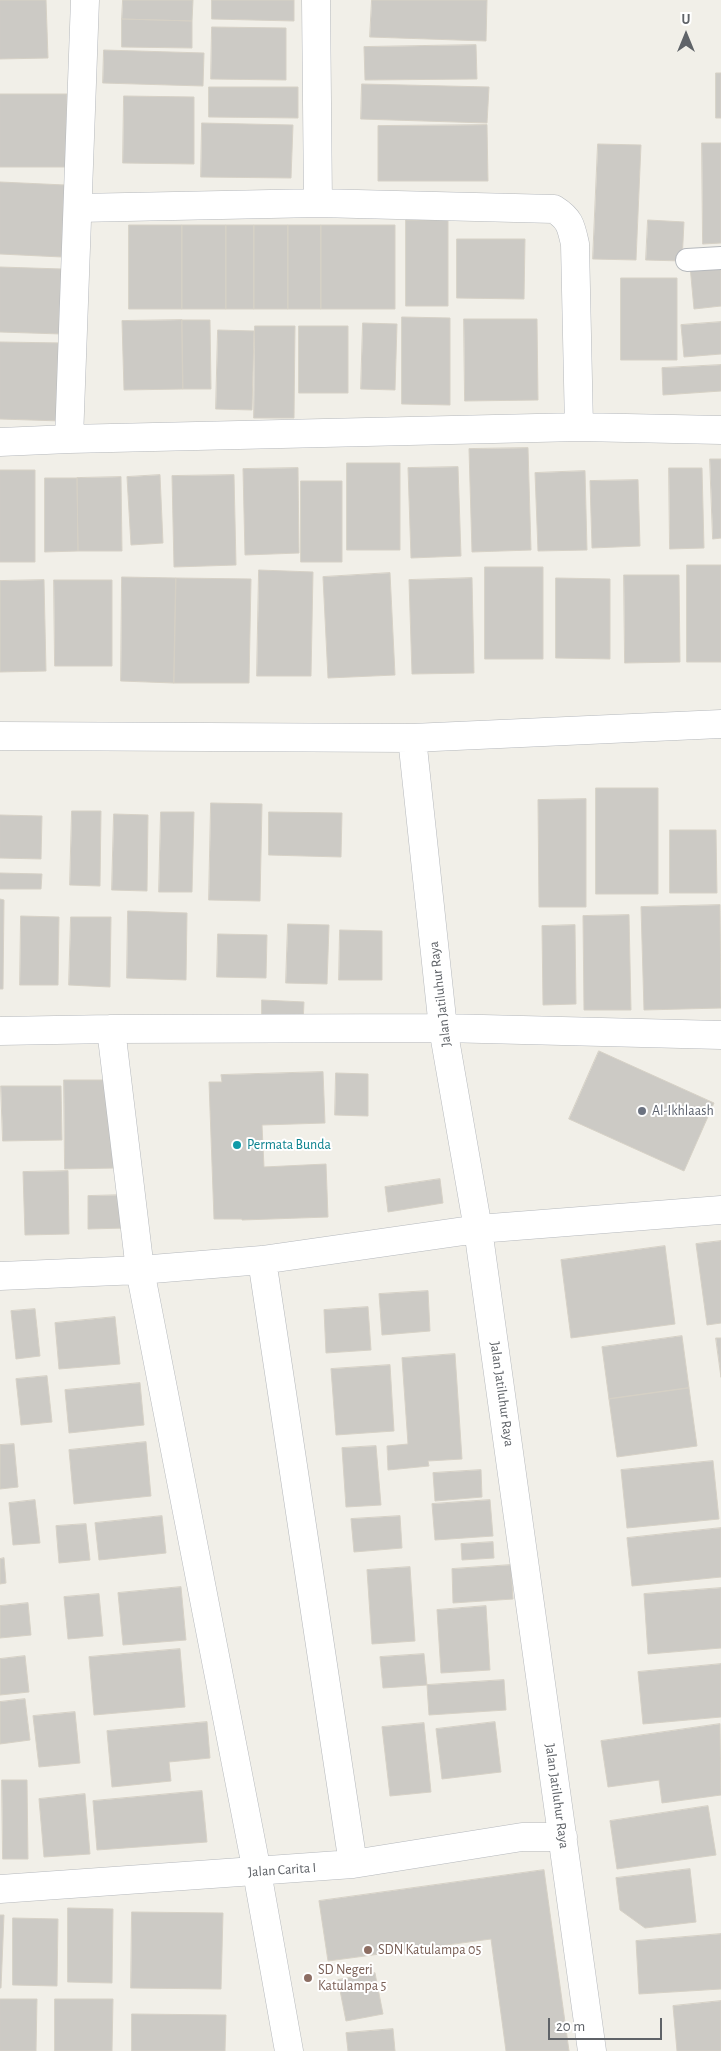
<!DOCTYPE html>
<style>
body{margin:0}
#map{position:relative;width:721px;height:2051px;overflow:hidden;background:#f1efe8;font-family:"Alegreya Sans",sans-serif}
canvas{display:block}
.north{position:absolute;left:661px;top:10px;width:50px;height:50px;-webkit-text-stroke:4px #fff;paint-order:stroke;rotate:0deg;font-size:14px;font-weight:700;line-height:20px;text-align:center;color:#5f6368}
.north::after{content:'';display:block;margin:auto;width:18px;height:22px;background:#5f6368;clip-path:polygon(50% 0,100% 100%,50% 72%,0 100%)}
.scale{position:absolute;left:548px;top:2018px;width:114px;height:22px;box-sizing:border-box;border:2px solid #5f6368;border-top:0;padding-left:6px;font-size:15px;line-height:18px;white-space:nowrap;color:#5f6368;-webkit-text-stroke:4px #fff;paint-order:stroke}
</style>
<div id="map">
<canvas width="721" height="2051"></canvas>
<div class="north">U</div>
<div class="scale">20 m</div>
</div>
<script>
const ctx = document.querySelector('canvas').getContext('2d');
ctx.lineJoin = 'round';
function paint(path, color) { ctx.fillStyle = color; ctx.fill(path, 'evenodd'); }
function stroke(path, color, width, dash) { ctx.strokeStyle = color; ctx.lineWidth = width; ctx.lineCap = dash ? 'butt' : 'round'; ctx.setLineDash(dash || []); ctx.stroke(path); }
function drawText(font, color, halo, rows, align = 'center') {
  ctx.font = font + ' "Alegreya Sans",sans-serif'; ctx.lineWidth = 4; ctx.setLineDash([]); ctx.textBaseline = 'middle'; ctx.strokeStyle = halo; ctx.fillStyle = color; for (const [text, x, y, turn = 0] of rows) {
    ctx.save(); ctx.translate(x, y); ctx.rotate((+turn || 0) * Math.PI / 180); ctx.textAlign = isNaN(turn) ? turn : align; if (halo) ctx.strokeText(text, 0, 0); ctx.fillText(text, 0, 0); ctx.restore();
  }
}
const building = new Path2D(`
 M0,0H46L48,58L0,59Z
 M123,0H193L192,21L122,19Z
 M212,0H294V21L212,19Z
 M372,0H487L486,41L370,37Z
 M122,19L192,21V48L122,47Z
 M212,27L286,28V80L211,79Z
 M476,45L477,79L365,80L364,47Z
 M104,50L204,53L203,86L103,83Z
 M716,73H721V118H716Z
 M362,84L489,87L487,123L361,119Z
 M209,87H298V118L209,117Z
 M0,94H67L66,167H0Z
 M124,96L194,97V164L123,163Z
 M202,123L293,125L291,178L201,177Z
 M487,125L488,181H378V126Z
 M702,143H721V243L703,244Z
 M598,144L641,145L636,260L593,259Z
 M0,182L65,185L62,257L0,254Z
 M406,220H448V306H406Z
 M648,220L684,222L682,261L646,260Z
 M129,225H182V309H129Z
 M182,225H226V309H182Z
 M226,225H254V309H226Z
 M254,225H288V309H254Z
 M288,225H321V309H288Z
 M321,225H395V309H321Z
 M457,239H525L524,299L457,298Z
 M721,263V306L694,309L690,266Z
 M0,267L62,269L61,334L0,332Z
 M621,278H677V360H621Z
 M402,317L450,318V405L402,404Z
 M464,319H537L538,400L465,401Z
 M182,320H210L211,389H183Z
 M182,320L183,389L124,390L122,321Z
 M721,322V354L684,357L681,325Z
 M363,323L397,324L395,390L361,389Z
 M255,326H295L294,418H254Z
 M299,326H348V393H299Z
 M218,330L254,331L252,410L216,409Z
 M0,342L63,343L61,421L0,419Z
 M721,365V391L663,395L662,368Z
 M528,448L531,550L472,552L469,449Z
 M710,459H721V538L713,539Z
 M347,463H400V550H347Z
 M458,467L461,556L411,558L408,468Z
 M298,468L299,553L245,555L243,469Z
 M669,468H702L704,548L670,549Z
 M0,470H35V562H0Z
 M585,471L587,550L538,551L535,473Z
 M160,475L163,543L131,545L127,477Z
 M234,475L236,565L174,567L172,476Z
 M121,477L122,551H78L77,478Z
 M45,478H77L78,551L45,552Z
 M638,480L640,546L592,548L590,481Z
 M301,481H342V562H301Z
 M687,565H721V662H687Z
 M485,567H543V659H485Z
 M259,570L313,572L311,676H257Z
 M390,573L395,675L328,678L323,577Z
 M624,575H679L680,662L625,663Z
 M122,577L176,578L174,683L121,681Z
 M176,578L251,579L249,683H174Z
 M472,578L474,673L412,674L409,580Z
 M556,578L610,579V659L556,658Z
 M44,580L46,671L0,672V581Z
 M54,580H112V666H55Z
 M596,788H658V894H596Z
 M586,799V907H539L538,800Z
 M211,803L262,804L260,901L209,900Z
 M72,811H101L100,886L70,885Z
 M161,812H194L192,892H159Z
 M269,812L342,813L341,857L269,855Z
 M114,814L148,815L147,891L112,890Z
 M0,815L42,816L41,859L0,858Z
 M670,830H716L717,893H670Z
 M0,873L42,874L41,889H0Z
 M0,899L4,900L3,989H0Z
 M720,905L721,1008L644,1010L641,907Z
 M128,911L187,913L186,980L127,978Z
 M629,915L631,1010H584L583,916Z
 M21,916L59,917L58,985H20Z
 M71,917H111L110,987L69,985Z
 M288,924L329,925L327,984L286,983Z
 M575,925L576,1004L543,1005L542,926Z
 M340,930L382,931V980H339Z
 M218,934L267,935L266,978L217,977Z
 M262,1000L304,1002L303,1024L262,1023Z
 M599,1051L714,1103L684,1171L569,1119Z
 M323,1072L325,1123L262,1125L264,1167L326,1164L328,1217L242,1220V1219H214L209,1082H222L221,1075Z
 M336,1073L368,1074V1116L335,1115Z
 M64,1080H115L116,1168L65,1169Z
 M1,1086H61L62,1140L3,1141Z
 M68,1171L69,1234L25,1235L23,1172Z
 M440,1179L443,1203L388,1212L385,1187Z
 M126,1195V1228L88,1229V1196Z
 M721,1241V1323L707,1325L696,1244Z
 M665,1246L675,1324L571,1338L561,1260Z
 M428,1291L430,1331L382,1335L379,1294Z
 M368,1307L371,1350L326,1353L324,1310Z
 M35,1309L40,1356L16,1359L11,1311Z
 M115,1317L120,1364L59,1369L55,1323Z
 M682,1336L689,1388L609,1399L602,1347Z
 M716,1338H721V1377Z
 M455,1354L462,1459L428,1461L429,1466L388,1470L387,1446L408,1444L402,1358Z
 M390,1365L394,1431L336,1435L331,1369Z
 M47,1376L52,1422L21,1425L16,1379Z
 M140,1383L144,1425L69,1433L65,1390Z
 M689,1388L697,1446L617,1457L609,1399Z
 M146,1442L151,1496L74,1504L69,1450Z
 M14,1444L18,1487L0,1489V1445Z
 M376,1446L381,1505L346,1507L342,1448Z
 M713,1461L719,1519L627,1528L621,1470Z
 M481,1470L482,1497L435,1501L433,1473Z
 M35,1500L40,1543L13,1545L9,1503Z
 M490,1500L493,1536L435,1540L432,1504Z
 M162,1516L166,1553L99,1560L95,1523Z
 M400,1516L402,1548L354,1552L351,1519Z
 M86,1524L90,1560L59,1563L56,1526Z
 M721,1528V1577L632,1586L627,1538Z
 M493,1542L494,1558L462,1560L461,1544Z
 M4,1558L6,1583L0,1584V1559Z
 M511,1565L513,1599L453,1603L452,1569Z
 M410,1567L415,1641L372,1644L367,1570Z
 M181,1587L186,1640L123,1645L118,1593Z
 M721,1588V1648L648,1654L644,1594Z
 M99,1594L103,1636L68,1639L64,1597Z
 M28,1603L31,1635L0,1638V1606Z
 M486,1606L490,1670L441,1673L437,1610Z
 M180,1649L185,1707L94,1715L89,1657Z
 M424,1654L427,1685L383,1688L380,1657Z
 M25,1656L29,1692L0,1695V1659Z
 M721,1664V1717L643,1724L638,1672Z
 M504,1680L506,1710L429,1715L427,1685Z
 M25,1699L30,1740L0,1744V1702Z
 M75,1712L80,1763L39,1767L33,1716Z
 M207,1722L210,1758L169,1762L171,1781L112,1787L107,1731Z
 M495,1722L501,1772L442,1779L436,1729Z
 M424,1723L431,1792L390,1796L382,1727Z
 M720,1724L721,1795L662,1803L659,1780L608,1787L601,1741Z
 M2,1780H27L28,1859H3Z
 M202,1791L207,1842L97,1850L93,1801Z
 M85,1794L90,1854L44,1857L39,1799Z
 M708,1806L716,1855L617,1869L610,1821Z
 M690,1869L696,1922L645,1928L620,1910L616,1878Z
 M544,1870L569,2051H506L491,1939L328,1961L319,1901Z
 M68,1908L113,1909L112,1983L68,1982Z
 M132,1912L223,1913L221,1989L131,1988Z
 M0,1915H4L1,1988H0Z
 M13,1918L58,1919L57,1986L13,1985Z
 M721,1934V1989L639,1994L636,1941Z
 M375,1973L383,2014L346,2021L338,1980Z
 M0,1999H37L36,2051H0Z
 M55,1999H113L112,2051H55Z
 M721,2001V2051H677L673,2006Z
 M132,2014L226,2015L225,2051H132Z
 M393,2029L395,2051H348L346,2033Z`);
paint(building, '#cccac5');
stroke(building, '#d6d1c6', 1);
const service = new Path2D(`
 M687,260L721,258`);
const minor = new Path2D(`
 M316,0L318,203
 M78,208L318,203L554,209C570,219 571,226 575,244L579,427
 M69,439L85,0
 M0,442L69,439L579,427L721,430
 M0,736L412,738L721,724
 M412,738L443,1028L478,1229L592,2051
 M111,1029L140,1270L257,1872L289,2051
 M0,1031L111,1029L443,1028L721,1035
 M262,1260L353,1864
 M0,1276L140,1270L262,1260L478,1229L721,1210
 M0,1889L353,1864L522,1837H563`);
stroke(service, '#b5b8bc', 24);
stroke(minor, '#b5b8bc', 29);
stroke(service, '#fff', 22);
stroke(minor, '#fff', 28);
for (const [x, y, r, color] of [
 [642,1111,5,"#6b7280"],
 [237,1145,5,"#0f9aa8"],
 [368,1950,5,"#8d6e63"],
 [308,1978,5,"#8d6e63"]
]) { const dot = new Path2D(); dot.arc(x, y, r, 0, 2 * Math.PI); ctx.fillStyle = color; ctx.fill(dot); stroke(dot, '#fff', 2); }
drawText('14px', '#5f6368', '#fff', [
 ["Jalan Jatiluhur Raya",440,994,-97],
 ["Jalan Jatiluhur Raya",502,1394,82],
 ["Jalan Jatiluhur Raya",557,1796,82],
 ["Jalan Carita I",282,1870,-4]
]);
drawText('14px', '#5b616d', '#fff', [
 ["Al-Ikhlaash",652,1111]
], 'left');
drawText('14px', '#0d838f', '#fff', [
 ["Permata Bunda",247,1145]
], 'left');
drawText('14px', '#785e54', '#fff', [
 ["SDN Katulampa 05",378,1950],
 ["SD Negeri",318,1970],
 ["Katulampa 5",318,1986]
], 'left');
</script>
